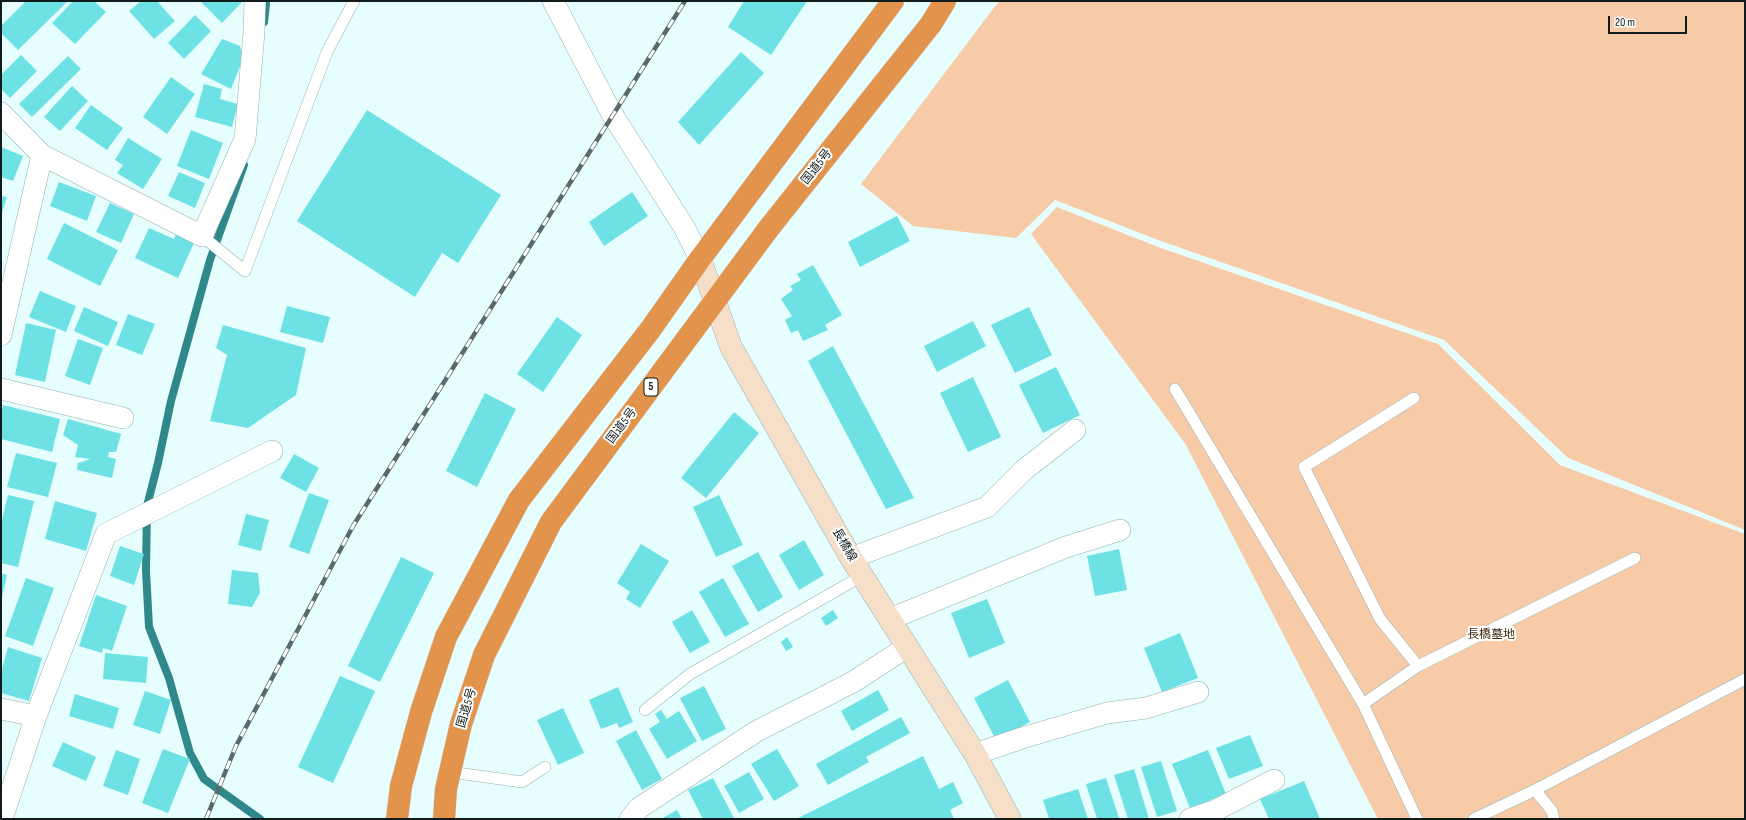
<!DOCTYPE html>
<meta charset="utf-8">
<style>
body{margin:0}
#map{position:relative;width:1746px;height:820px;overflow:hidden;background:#e7fefe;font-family:"Sofia Sans Condensed",sans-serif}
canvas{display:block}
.frame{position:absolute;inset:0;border:2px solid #111b1b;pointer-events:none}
.scale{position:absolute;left:1608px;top:16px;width:79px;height:18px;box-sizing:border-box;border:2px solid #111b1b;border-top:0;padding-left:5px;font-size:12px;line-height:14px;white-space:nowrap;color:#111b1b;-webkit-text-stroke:3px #fff;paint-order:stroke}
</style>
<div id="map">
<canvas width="1746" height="820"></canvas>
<div class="frame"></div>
<div class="scale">20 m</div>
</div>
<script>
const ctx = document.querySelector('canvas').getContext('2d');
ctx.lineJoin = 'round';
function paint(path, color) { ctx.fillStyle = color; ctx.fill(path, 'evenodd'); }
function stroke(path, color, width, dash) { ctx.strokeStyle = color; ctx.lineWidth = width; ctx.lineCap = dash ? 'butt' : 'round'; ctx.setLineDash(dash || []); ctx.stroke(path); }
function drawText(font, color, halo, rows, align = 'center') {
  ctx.font = font + ' "Sofia Sans Condensed","Noto Sans JP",sans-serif'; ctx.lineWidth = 4; ctx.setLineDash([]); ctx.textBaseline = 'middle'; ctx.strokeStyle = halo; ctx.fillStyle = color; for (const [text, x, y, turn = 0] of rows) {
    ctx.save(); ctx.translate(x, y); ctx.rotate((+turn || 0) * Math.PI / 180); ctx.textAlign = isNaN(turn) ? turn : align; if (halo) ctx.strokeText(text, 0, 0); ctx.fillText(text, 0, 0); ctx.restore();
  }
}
paint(new Path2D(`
 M999,1H1745V530L1568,458L1444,340L1161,241L1055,200L1016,238L913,226L861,184Z
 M1057,207L1158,247L1438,344L1560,465L1745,534V819H1378L1186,445L1031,234Z`), '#f7cba8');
stroke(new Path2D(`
 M264,22L266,4
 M244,165L210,260L171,401L158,463L147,506L146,571L149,627L169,678L190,753L204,779L260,819`), '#30888a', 8);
paint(new Path2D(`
 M26,1H68L18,50L1,33V26Z
 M73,1H94L106,12L75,44L52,23Z
 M141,1H157L175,21L154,39L129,11Z
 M200,1H243L222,23Z
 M744,1H807L771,55L728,27Z
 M195,15L211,31L184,59L168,43Z
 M222,39L240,46L243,59L231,89L201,74Z
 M741,52L764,73L699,145L678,122Z
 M21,55L37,71L10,98L1,89V75Z
 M68,56L81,69L32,117L19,104Z
 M171,77L195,94L167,134L143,117Z
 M204,84L222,89L220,99L238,104L232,127L195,117Z
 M72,86L88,101L60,131L44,117Z
 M91,105L123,128L107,150L75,128Z
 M367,110L501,195L458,263L442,253L415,297L297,221Z
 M191,130L223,143L209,179L177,166Z
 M128,138L162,159L143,189L117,173L123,165L115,160Z
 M1,147L23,156L13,181L1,177Z
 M179,172L205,183L195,208L168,196Z
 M59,182L96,196L87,221L50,206Z
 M632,192L648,216L604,246L589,222Z
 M1,196L7,197L1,216Z
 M110,203L134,214L121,243L96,232Z
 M897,216L910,241L860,267L848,242Z
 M64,223L118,250L100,286L47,259Z
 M149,228L174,239L176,234L194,243L178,278L135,258Z
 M813,265L842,315L825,325L828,330L803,341L798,330L791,333L785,320L792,316L781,299L793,290L790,286L801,280L797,274Z
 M40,291L76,306L66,332L29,317Z
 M287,306L330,317L323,343L280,332Z
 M84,307L118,322L108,346L74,331Z
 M1029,307L1052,355L1015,373L991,325Z
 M128,314L155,324L142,355L116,345Z
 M557,317L582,335L543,392L517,374Z
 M973,321L986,346L937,372L924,346Z
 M26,323L56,330L45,382L15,375Z
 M223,325L306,348L296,395L248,428L210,421L227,355L216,348Z
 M78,339L103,348L90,385L65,376Z
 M833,346L914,498L886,509L808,361Z
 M1056,367L1080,415L1043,433L1019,385Z
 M973,377L1001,437L968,452L940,393Z
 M485,393L516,409L477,487L446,471Z
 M3,405L60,419L52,452L1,439V414Z
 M734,412L759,433L706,498L681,478Z
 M68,419L121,434L116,452H109L108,457L116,459L112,478L77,470L78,463L91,459L75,457L78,445L63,435Z
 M16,453L57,463L48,497L7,487Z
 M294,454L319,468L306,492L280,478Z
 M309,493L329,500L309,554L289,547Z
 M8,495L34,501L18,567L1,563V523Z
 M719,495L743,545L716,557L693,507Z
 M55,501L97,513L86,551L45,539Z
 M246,514L269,520L261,551L238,545Z
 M804,540L824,575L799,590L779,555Z
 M641,544L669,561L640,608L626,599L630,592L617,583Z
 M120,546L144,554L134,585L110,576Z
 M1119,549L1127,590L1095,596L1087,556Z
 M758,552L783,597L758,612L732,566Z
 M401,557L434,573L380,682L348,666Z
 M232,570L258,573L260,593L252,607L228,604Z
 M1,573L7,575L2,597H1Z
 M26,578L54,588L33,646L5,636Z
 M723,578L749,624L725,637L699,592Z
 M96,595L127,606L112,651L103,648L102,653L79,646Z
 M987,599L1005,643L969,658L951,613Z
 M692,610L710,642L690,653L672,622Z
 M833,610L838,618L826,626L821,618Z
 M1180,633L1198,678L1162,692L1144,648Z
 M787,637L793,647L786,651L781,642Z
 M8,647L42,658L29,701L1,693V672Z
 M105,653L148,657L146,683L103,679Z
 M340,676L375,691L333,783L298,767Z
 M1008,680L1030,722L996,740L974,698Z
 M704,686L726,729L702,741L680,698Z
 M618,687L633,722L619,728L617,723L601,729L589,700Z
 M878,690L889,710L852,731L841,711Z
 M145,691L171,700L160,734L133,725Z
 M75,694L119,708L113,729L69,716Z
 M563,708L584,753L558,765L537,720Z
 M661,710L667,719L679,711L697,741L667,759L649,729L660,722L655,714Z
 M901,717L910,733L866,757L869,762L828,785L816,764Z
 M636,730L662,779L642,790L616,741Z
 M1250,735L1263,766L1229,779L1216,748Z
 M63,742L96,757L86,781L52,766Z
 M163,749L190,759L168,813L142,803Z
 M777,749L799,786L774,801L751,764Z
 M116,750L140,759L128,795L103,786Z
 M1208,750L1226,794L1190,808L1172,764Z
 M923,756L939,789L953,782L963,803L950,810L954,819H796Z
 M1161,761L1177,811L1157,817L1141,767Z
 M1134,769L1149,819H1128L1114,775Z
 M749,772L764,799L739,813L724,786Z
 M713,778L734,818L732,819H703L688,790Z
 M1106,778L1119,818L1097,819L1086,784Z
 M1304,781L1320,819H1269L1260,799Z
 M1078,789L1088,819H1049L1043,800Z
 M677,810L682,819H661Z`), '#6de1e4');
const lane = new Path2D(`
 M202,236L245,271L327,52L354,1
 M1175,389L1363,704L1417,819
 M1414,398L1304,467L1380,619L1418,666
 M1363,704L1418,666L1635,558
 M645,710L690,674L862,576
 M450,772L522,782L545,767
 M1535,790L1552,811L1554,819
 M1474,819L1535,790L1745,679`);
const street = new Path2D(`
 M553,1L612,114L684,227L700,259
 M1,113L42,155L202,236L245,139L254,32L255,1
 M1,335L42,155
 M1,389L123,418
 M851,558L987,507L1024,470L1075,430
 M890,619L1066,547L1120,530
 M1,709L36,716
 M975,754L1022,738L1107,713L1146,708L1198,692
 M2,819L36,716L106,534L272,451
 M630,819L639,808L757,731L853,682L907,647
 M1190,819L1214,811L1274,780`);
const secondary = new Path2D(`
 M700,259L731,347L851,558L975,754L1010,819`);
const highway = new Path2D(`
 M397,819L401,786L421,712L446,637L519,500L650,330L700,259L893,1
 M444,819L446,789L461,724L484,655L551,522L769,228L931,24L945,1`);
stroke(lane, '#94afaf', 12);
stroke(street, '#94afaf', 22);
stroke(secondary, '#94afaf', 23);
stroke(highway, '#d9dbdb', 23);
stroke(lane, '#fff', 11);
stroke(street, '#fff', 21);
stroke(secondary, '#f6dfc9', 22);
stroke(highway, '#e2944c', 22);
const rail = new Path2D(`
 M206,819L236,746L353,526L685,1`);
stroke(rail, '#5b6969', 4.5);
stroke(rail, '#fff', 3, [9]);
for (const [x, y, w] of [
 [651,387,14]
]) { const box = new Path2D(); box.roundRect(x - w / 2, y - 9, w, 18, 3); ctx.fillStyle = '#fff'; ctx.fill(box); stroke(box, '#111b1b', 1); }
drawText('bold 11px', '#111b1b', null, [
 ["5",651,387]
]);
drawText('12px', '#111b1b', '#fff', [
 ["国道5号",817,167,-52],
 ["国道5号",622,426,-53],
 ["長橋線",844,545,60],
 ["国道5号",467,708,-73]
]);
drawText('12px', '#452b12', '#fff', [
 ["長橋墓地",1491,635]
]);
</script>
